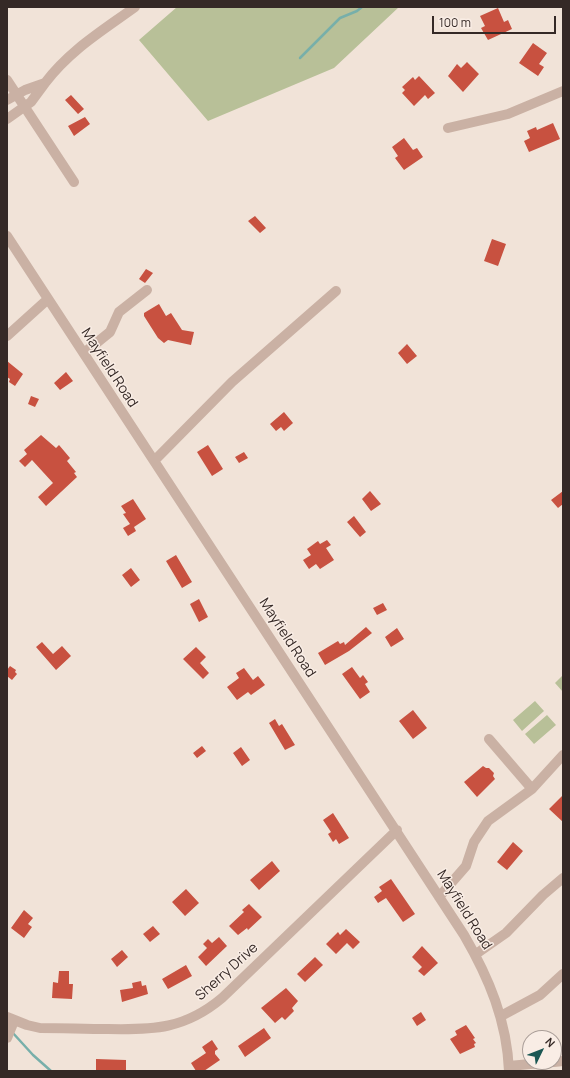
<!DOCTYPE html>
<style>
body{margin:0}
#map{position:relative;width:570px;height:1078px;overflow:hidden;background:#f1e3d8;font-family:Manrope,sans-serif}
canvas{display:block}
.frame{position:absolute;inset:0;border:8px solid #352926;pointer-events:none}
.north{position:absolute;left:522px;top:1030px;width:40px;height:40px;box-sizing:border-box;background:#f9ede5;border:1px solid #ab9f99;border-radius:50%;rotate:47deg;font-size:11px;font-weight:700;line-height:16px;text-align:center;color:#352926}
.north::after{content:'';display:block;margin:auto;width:14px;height:18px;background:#1b5753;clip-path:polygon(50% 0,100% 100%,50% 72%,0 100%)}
.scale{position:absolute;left:432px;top:16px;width:124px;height:18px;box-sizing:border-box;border:2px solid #352926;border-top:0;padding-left:5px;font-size:12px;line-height:14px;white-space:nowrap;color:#352926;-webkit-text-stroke:3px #f9ede5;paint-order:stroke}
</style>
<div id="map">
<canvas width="570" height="1078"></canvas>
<div class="frame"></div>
<div class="north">N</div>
<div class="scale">100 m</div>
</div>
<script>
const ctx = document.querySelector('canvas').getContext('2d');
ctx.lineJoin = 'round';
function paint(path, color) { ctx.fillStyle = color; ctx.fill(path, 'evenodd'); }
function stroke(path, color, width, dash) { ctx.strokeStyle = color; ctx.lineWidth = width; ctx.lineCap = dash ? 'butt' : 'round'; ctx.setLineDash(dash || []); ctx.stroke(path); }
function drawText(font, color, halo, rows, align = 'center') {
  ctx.font = font + ' Manrope,sans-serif'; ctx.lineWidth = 3; ctx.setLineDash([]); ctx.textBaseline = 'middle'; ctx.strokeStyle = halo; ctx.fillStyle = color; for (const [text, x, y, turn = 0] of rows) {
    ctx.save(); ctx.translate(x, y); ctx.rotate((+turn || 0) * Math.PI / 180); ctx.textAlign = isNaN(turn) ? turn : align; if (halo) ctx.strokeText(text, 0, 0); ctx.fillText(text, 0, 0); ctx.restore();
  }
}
paint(new Path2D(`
 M177,7H399L334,68L208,121L139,40Z
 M563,675V692L555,683Z
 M535,701L544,711L522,731L513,720Z
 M547,715L556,725L534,744L525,734Z`), '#b8c098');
stroke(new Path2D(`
 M300,58L340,18L357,11L362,7
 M12,1032L33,1055L51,1071`), '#77afaa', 2.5);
paint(new Path2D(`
 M498,8L504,22L508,20L512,29L488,40L481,28L485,26L480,16Z
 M533,43L547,53L539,64L544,67L538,76L519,63Z
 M467,62L479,74L463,92L448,76L457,64L461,68Z
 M419,76L435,93L428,99L425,95L414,106L402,93L405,90L402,87L413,77L415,80Z
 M71,95L84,109L78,114L65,100Z
 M85,117L90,124L74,136L68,126Z
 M553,123L560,139L529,152L524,141L530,138L527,131L536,127L537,130Z
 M404,138L413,150L417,148L423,157L404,170L395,158L398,156L392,147Z
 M255,216L266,228L260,233L248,221Z
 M492,239L506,244L498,266L484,261Z
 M146,269L153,273L145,283L139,279Z
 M159,304L166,316L171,313L182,330L194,332L191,345L168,340L164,343L158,338L144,316V313Z
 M407,344L417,356L407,364L398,353Z
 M7,361L23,374L15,386L9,382L10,379L7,377Z
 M66,372L73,381L60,390L54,383Z
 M31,396L39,399L35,407L28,404Z
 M284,412L293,423L284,431L281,427L276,431L270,424Z
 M41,435L56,448L59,445L70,458L67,461L76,472L74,473L77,477L46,506L38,497L53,483L32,460L25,467L19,461L27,454L24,450Z
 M208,445L223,469L212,476L197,452Z
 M244,452L248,458L239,463L235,457Z
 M370,491L381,504L371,511L362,499Z
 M563,491V504L558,508L551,500Z
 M133,499L146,519L134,527L136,531L128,536L123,528L130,524L123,514L126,513L121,506Z
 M354,516L366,532L360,537L347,522Z
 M327,540L331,545L326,548L334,560L320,569L316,564L309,569L303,560L311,555L307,549L318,541L320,544Z
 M176,555L192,582L182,588L166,561Z
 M131,568L140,580L131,587L122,575Z
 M199,599L208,617L199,622L190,604Z
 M383,603L387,610L377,615L373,608Z
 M366,627L372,633L349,651L325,665L318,653L338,641L340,644L344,642L345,645Z
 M397,628L404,639L391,647L385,637Z
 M42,642L53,654L62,646L71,656L56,670L36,647Z
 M196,647L206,657L200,663L209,673L203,679L183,659Z
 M10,666L16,670L15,672L17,674L12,680L7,676V670Z
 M352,667L360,678L363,675L368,682L365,684L370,692L360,699L342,674Z
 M244,668L253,680L258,676L265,685L251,695L248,692L237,700L227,687L239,678L236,673Z
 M413,710L427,728L413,739L399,721Z
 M275,719L279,726L282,724L295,745L285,750L269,723Z
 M202,746L206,751L197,758L193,753Z
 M241,747L250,760L242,766L233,753Z
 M483,766L486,768H489L494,773L493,776L495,779L477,797L464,782Z
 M563,795V822L549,809Z
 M333,813L349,838L339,844L336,839L333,842L328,834L331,832L323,820Z
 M513,842L523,851L507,870L497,862Z
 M272,861L280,871L259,890L250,880Z
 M391,879L415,914L403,922L386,898L378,903L374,897L382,891L379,887Z
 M186,889L199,903L185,916L172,902Z
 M249,904L262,917L248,930L247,928L238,935L229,926L244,912L242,910Z
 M24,910L33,918L28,924L32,927L24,938L11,928Z
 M153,926L160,934L150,942L143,934Z
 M346,929L360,942L353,949L347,943L336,954L326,944L338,932L340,935Z
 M219,937L227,946L206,966L198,957L207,948L203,944L208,939L212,943Z
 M422,946L438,963L424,976L418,971L422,967L412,957Z
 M122,950L128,957L117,967L111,959Z
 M315,957L323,965L305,982L297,974Z
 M186,965L192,976L168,989L162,979Z
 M59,971H69V984H73L72,999L52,998L53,982L58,983Z
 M141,981L142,986L146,985L148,994L122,1002L120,990L133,988L132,983Z
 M286,988L298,1001L292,1008L294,1011L285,1020L282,1017L275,1023L261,1008Z
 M421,1012L426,1020L417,1026L412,1018Z
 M466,1025L475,1038L473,1039L476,1043L474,1044L475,1047L460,1054L450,1039L457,1035L455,1031Z
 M264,1028L271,1038L245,1057L238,1046Z
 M212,1040L218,1049L215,1051V1054L220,1060L204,1071H196L191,1063L206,1053L202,1047Z
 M96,1059L126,1060V1071H96Z`), '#c85140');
stroke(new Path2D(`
 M7,80L74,182
 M45,83C70,50 102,31 135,7
 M7,100L25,90L45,83L31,102L7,119
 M448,128L508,114L563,91
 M7,236L464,935C489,978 507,1021 509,1071
 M7,336L48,299
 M84,353L110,332L119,312L147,290
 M154,461L232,382L336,291
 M489,739L532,789
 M439,897L466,866L474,842L488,821L532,789L563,755
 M476,954L506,933L543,895L563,878
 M501,1016L540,995L563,974
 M7,1017L27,1025L40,1028C63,1028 85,1029 108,1029C154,1030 185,1029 222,998L397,830
 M7,1038L14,1021
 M554,1062L563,1061
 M509,1066L552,1062`), '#cab1a4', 10);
drawText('14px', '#352926', '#f9ede5', [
 ["Mayfield Road",109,368,57],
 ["Mayfield Road",287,638,57],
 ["Mayfield Road",464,910,58],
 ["Sherry Drive",227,972,-42]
]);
</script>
